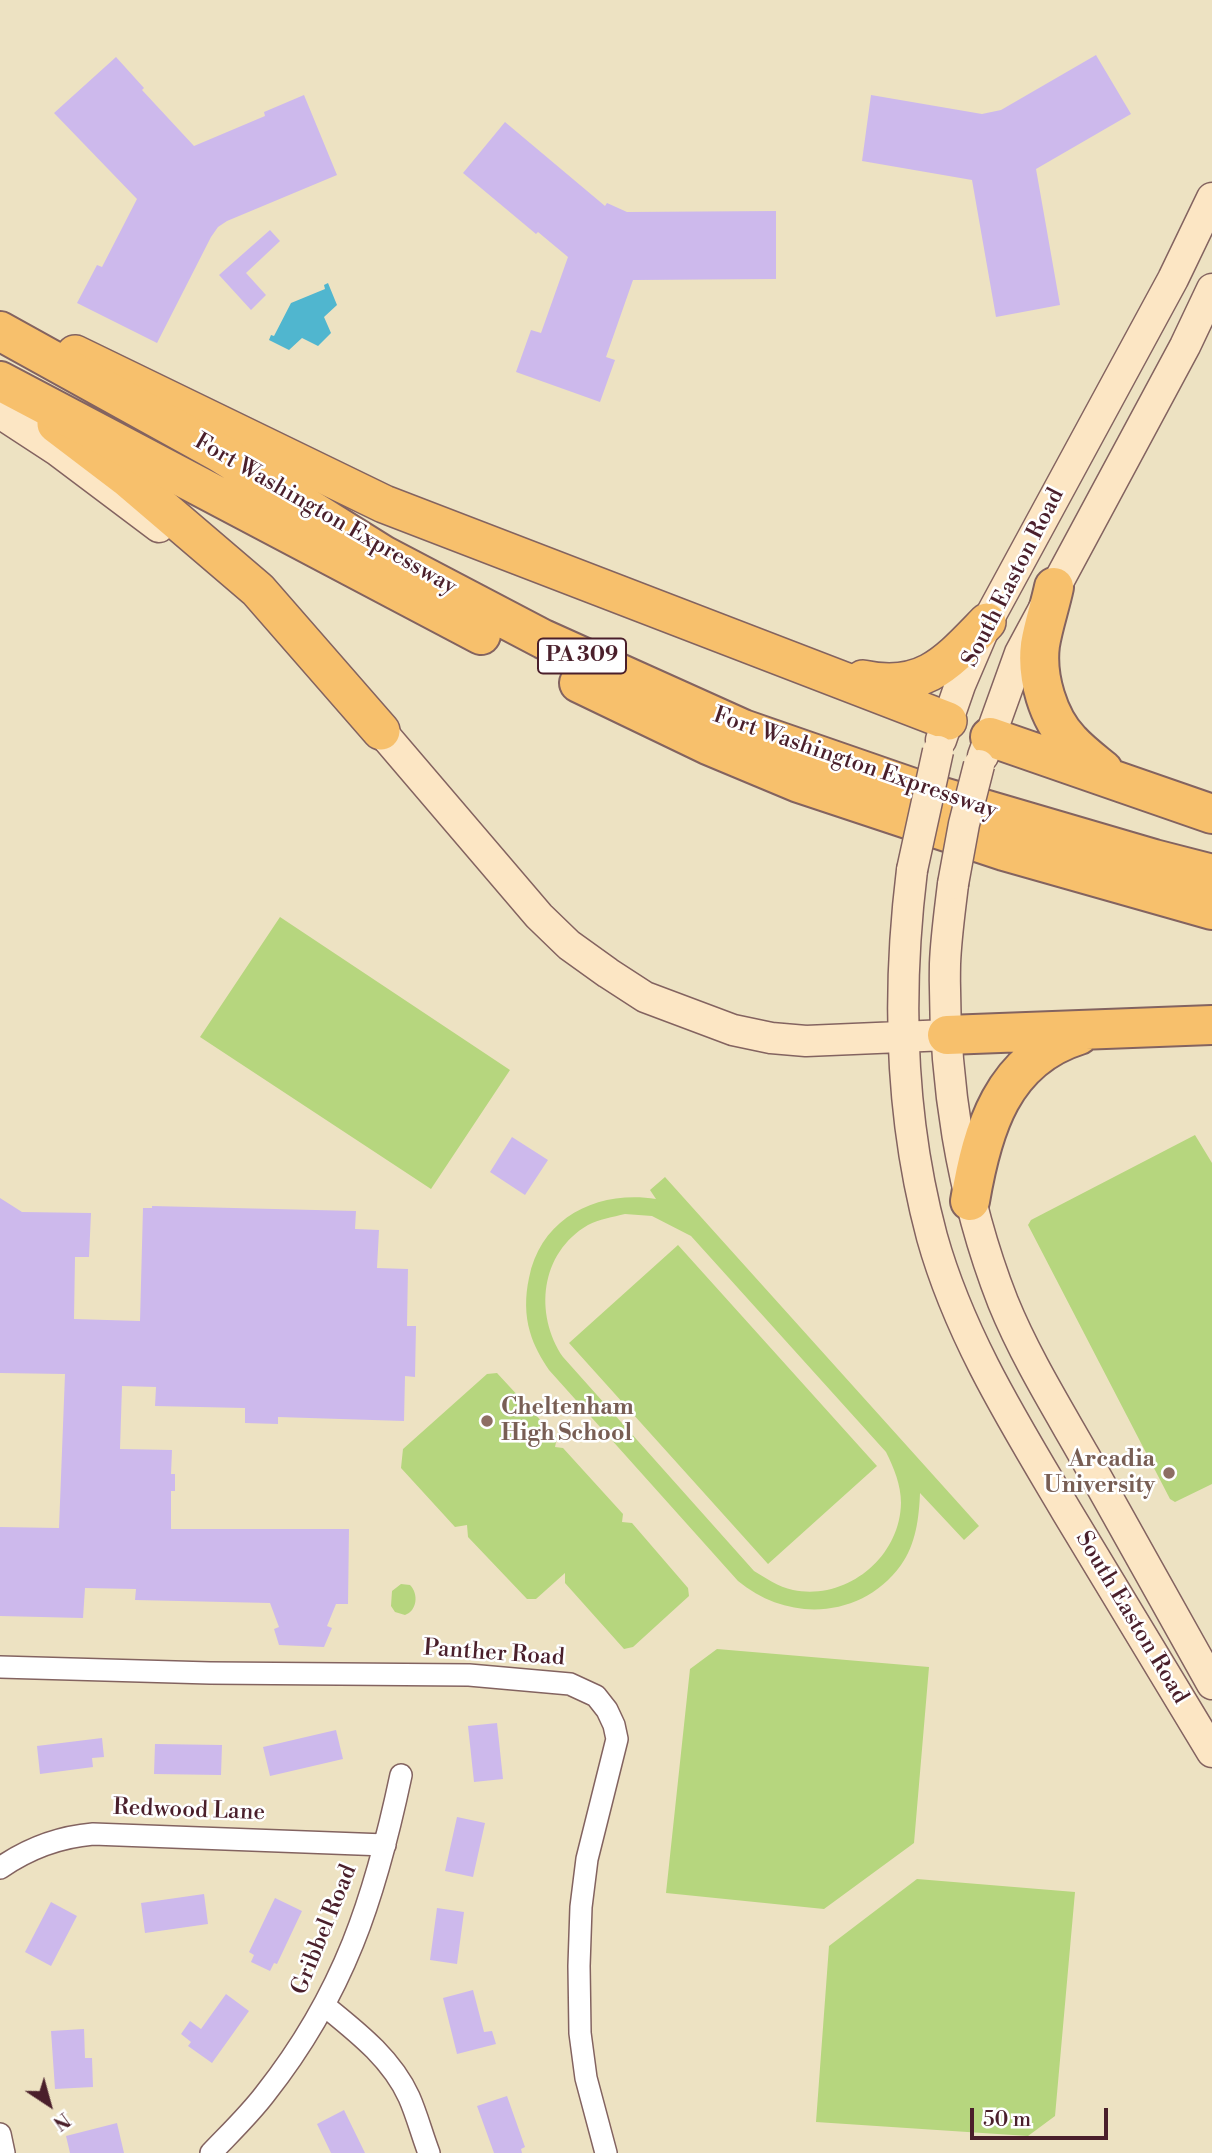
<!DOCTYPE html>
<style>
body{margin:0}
#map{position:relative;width:1212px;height:2153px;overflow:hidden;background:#ede2c2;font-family:"Libre Bodoni",serif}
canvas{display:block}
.north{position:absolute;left:14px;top:2069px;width:70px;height:70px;-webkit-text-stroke:5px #fff;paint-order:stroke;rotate:144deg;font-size:19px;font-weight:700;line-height:28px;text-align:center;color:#4a1f2b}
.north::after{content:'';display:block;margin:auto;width:24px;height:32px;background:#4a1f2b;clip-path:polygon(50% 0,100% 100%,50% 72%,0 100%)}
.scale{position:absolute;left:970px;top:2108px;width:138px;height:32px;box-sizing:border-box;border:4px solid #4a1f2b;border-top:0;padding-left:9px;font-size:21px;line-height:24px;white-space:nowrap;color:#4a1f2b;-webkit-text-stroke:5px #fff;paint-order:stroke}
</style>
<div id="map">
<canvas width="1212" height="2153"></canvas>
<div class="north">N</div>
<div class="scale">50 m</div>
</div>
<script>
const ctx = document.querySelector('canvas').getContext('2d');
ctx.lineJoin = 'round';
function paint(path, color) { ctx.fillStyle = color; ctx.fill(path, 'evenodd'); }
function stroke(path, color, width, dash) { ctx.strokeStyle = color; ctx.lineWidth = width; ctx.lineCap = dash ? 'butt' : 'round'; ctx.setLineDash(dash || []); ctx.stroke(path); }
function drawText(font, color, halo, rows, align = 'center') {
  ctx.font = font + ' "Libre Bodoni",serif'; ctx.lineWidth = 5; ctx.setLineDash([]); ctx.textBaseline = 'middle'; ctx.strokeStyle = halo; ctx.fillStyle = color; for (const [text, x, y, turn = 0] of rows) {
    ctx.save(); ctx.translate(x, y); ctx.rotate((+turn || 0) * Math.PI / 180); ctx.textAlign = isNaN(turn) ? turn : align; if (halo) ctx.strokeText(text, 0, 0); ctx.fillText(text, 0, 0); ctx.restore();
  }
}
paint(new Path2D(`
 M280,917L510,1070L431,1189L200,1037Z
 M1195,1135L1212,1163V1484L1175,1502L1170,1499L1028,1225L1031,1220Z
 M665,1177L979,1526L964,1540L920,1493C919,1518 916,1544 901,1565C862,1619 788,1623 738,1581L549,1370C541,1358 534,1346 530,1332C525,1315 525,1296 529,1278C541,1217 598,1190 656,1199L650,1190ZM625,1214L652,1216L691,1236L886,1452C894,1468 901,1485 901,1503C900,1558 846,1601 793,1590C778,1587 766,1578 754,1571L563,1357C534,1314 540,1253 588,1225C599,1219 613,1217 625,1214Z
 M678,1245L877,1466L768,1564L569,1343Z
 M497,1373L557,1438L555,1447L563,1448L623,1514L622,1522L632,1523L688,1588L689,1596L633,1647L624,1649L565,1583V1573L536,1599H527L468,1537L467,1525L455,1527L401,1468L403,1449L487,1374Z
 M401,1584L410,1585C419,1594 417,1611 405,1615L395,1612L391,1606L392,1591Z
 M717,1649L929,1667L914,1843L824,1909L666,1893L690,1669Z
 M917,1879L1075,1892L1055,2116L1028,2136L816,2122L829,1946Z`), '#b6d67e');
paint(new Path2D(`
 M328,283L337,305L324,317L331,333L318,346L302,338L289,350L269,340L271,335L274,336L291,303L325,289L324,285Z`), '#50b6cf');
paint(new Path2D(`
 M1096,55L1131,114L1036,169L1060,305L996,317L972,180L862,161L871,95L982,114L1001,110Z
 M116,57L144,88L142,90L194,146L265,116L264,112L304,95L337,175L227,221L218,227L211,237L157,343L77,303L97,265L102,267L137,199L54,113Z
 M505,122L605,206L607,203L627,212L776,211V279L633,280L606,357L615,360L600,402L516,372L531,330L541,333L568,257L538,232L536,234L463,173Z
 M270,230L280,241L246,273L266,295L251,310L219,275Z
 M512,1137L548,1160L525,1195L490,1172Z
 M0,1198L22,1212L91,1213L89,1257H75L74,1319L140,1321L143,1208H152V1206L356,1211L355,1229L379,1230L377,1268L408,1269L407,1326H416L415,1377L405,1376L404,1421L278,1417V1424L245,1423V1408L155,1406L156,1387L122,1386L120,1449L172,1450L171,1474H175V1491H171V1529H349L348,1604H336L327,1626L332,1628L324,1647L279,1645L274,1629L279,1627L270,1603L135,1600L136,1589L85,1588L83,1618L0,1616V1527L59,1528L65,1374L0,1373Z
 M497,1723L503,1779L474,1782L468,1726Z
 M336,1730L343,1759L270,1776L263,1747Z
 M102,1738L104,1757L92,1758L93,1767L40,1774L37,1746Z
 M155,1744L222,1745L221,1775L154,1774Z
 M457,1817L485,1823L473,1877L445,1871Z
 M204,1894L208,1924L145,1933L141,1903Z
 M275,1898L302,1911L277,1964L274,1963L270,1971L251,1962L254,1955L249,1952Z
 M51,1902L77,1916L51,1966L25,1952Z
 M437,1908L464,1912L457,1964L430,1960Z
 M473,1990L484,2032L492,2031L496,2044L457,2054L443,1998Z
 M226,1994L249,2011L212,2063L188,2046L191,2042L181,2034L190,2021L201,2029Z
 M84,2029L85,2058H92L93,2087L55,2089L51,2031Z
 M507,2096L525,2147L521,2149L522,2153H494L477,2106Z
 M344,2110L365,2153H331L317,2124Z
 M117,2123L124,2153H70L66,2136Z`), '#cdb9ec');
const minor = new Path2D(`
 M0,1667L210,1673L469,1675L570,1684L596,1696L607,1710L614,1725L617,1739L587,1859L581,1907L579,1966L580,2033L586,2078L606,2153
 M0,1868C29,1848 58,1837 93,1834L385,1845
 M325,2006C357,2032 391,2058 409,2097C417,2115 422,2135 429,2153
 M0,2134L4,2153
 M211,2153C229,2134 249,2115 265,2094C344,1994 375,1898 401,1775`);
const secondary = new Path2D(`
 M0,413L58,451L159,527
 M366,716L381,731L539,916L569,945L608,973L645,997L733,1030L771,1038L806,1041L947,1035
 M941,740L960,685L987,622L1173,279L1212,198
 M983,756L1020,653L1185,346L1212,289
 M912,870C897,992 900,1118 932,1237C960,1337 1015,1424 1067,1512C1115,1592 1163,1672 1212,1752
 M953,884C950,910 946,937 945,964C943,1078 961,1195 1003,1302C1025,1356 1056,1406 1085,1457C1127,1533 1170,1608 1212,1684`);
const trunk = new Path2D(`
 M75,354L384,504L948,721
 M56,424L127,478L258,590L381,731
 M863,679C924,692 948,662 987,622`);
const motorway = new Path2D(`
 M0,331L220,453L383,555L543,639L743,729L922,791L1154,859L1212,874
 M0,381L481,635
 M1054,587C1050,606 1043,626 1040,645C1036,677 1048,718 1070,741C1080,752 1092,761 1103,770
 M579,683L708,745L799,783L1004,851L1212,910
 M990,737L1212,814
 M947,1035L1212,1025
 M970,1201C982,1130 1002,1059 1079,1035`);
stroke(minor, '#836360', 24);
stroke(secondary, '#836360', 33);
stroke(trunk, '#836360', 40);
stroke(motorway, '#836360', 42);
stroke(minor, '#fff', 21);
stroke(secondary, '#fce6c4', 30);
stroke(trunk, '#f7c06c', 37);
stroke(motorway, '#f7c06c', 38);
const secondaryBridge = new Path2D(`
 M912,870L938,751
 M953,884L964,824L979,765`);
stroke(secondaryBridge, '#836360', 33, []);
stroke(secondaryBridge, '#fce6c4', 30);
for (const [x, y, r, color] of [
 [487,1421,7,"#8d6e63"],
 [1169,1473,7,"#8d6e63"]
]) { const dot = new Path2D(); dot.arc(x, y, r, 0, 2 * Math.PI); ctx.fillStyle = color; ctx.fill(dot); stroke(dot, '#fff', 2.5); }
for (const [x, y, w] of [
 [582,656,88]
]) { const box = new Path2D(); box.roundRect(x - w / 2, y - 17.5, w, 35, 5); ctx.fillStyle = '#fff'; ctx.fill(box); stroke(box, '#4a1f2b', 2); }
drawText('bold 21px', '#4a1f2b', null, [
 ["PA 309",582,656]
]);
drawText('23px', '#4a1f2b', '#fff', [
 ["Fort Washington Expressway",325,515,30],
 ["South Easton Road",1014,578,-63],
 ["Fort Washington Expressway",855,764,19],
 ["South Easton Road",1131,1618,59],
 ["Panther Road",494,1654,4],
 ["Redwood Lane",189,1811,2],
 ["Gribbel Road",325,1930,-68]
]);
drawText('bold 23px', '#785e54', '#fff', [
 ["Cheltenham",501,1408],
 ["High School",501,1434],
 ["Arcadia",1155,1460,"right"],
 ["University",1155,1486,"right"]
], 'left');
</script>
